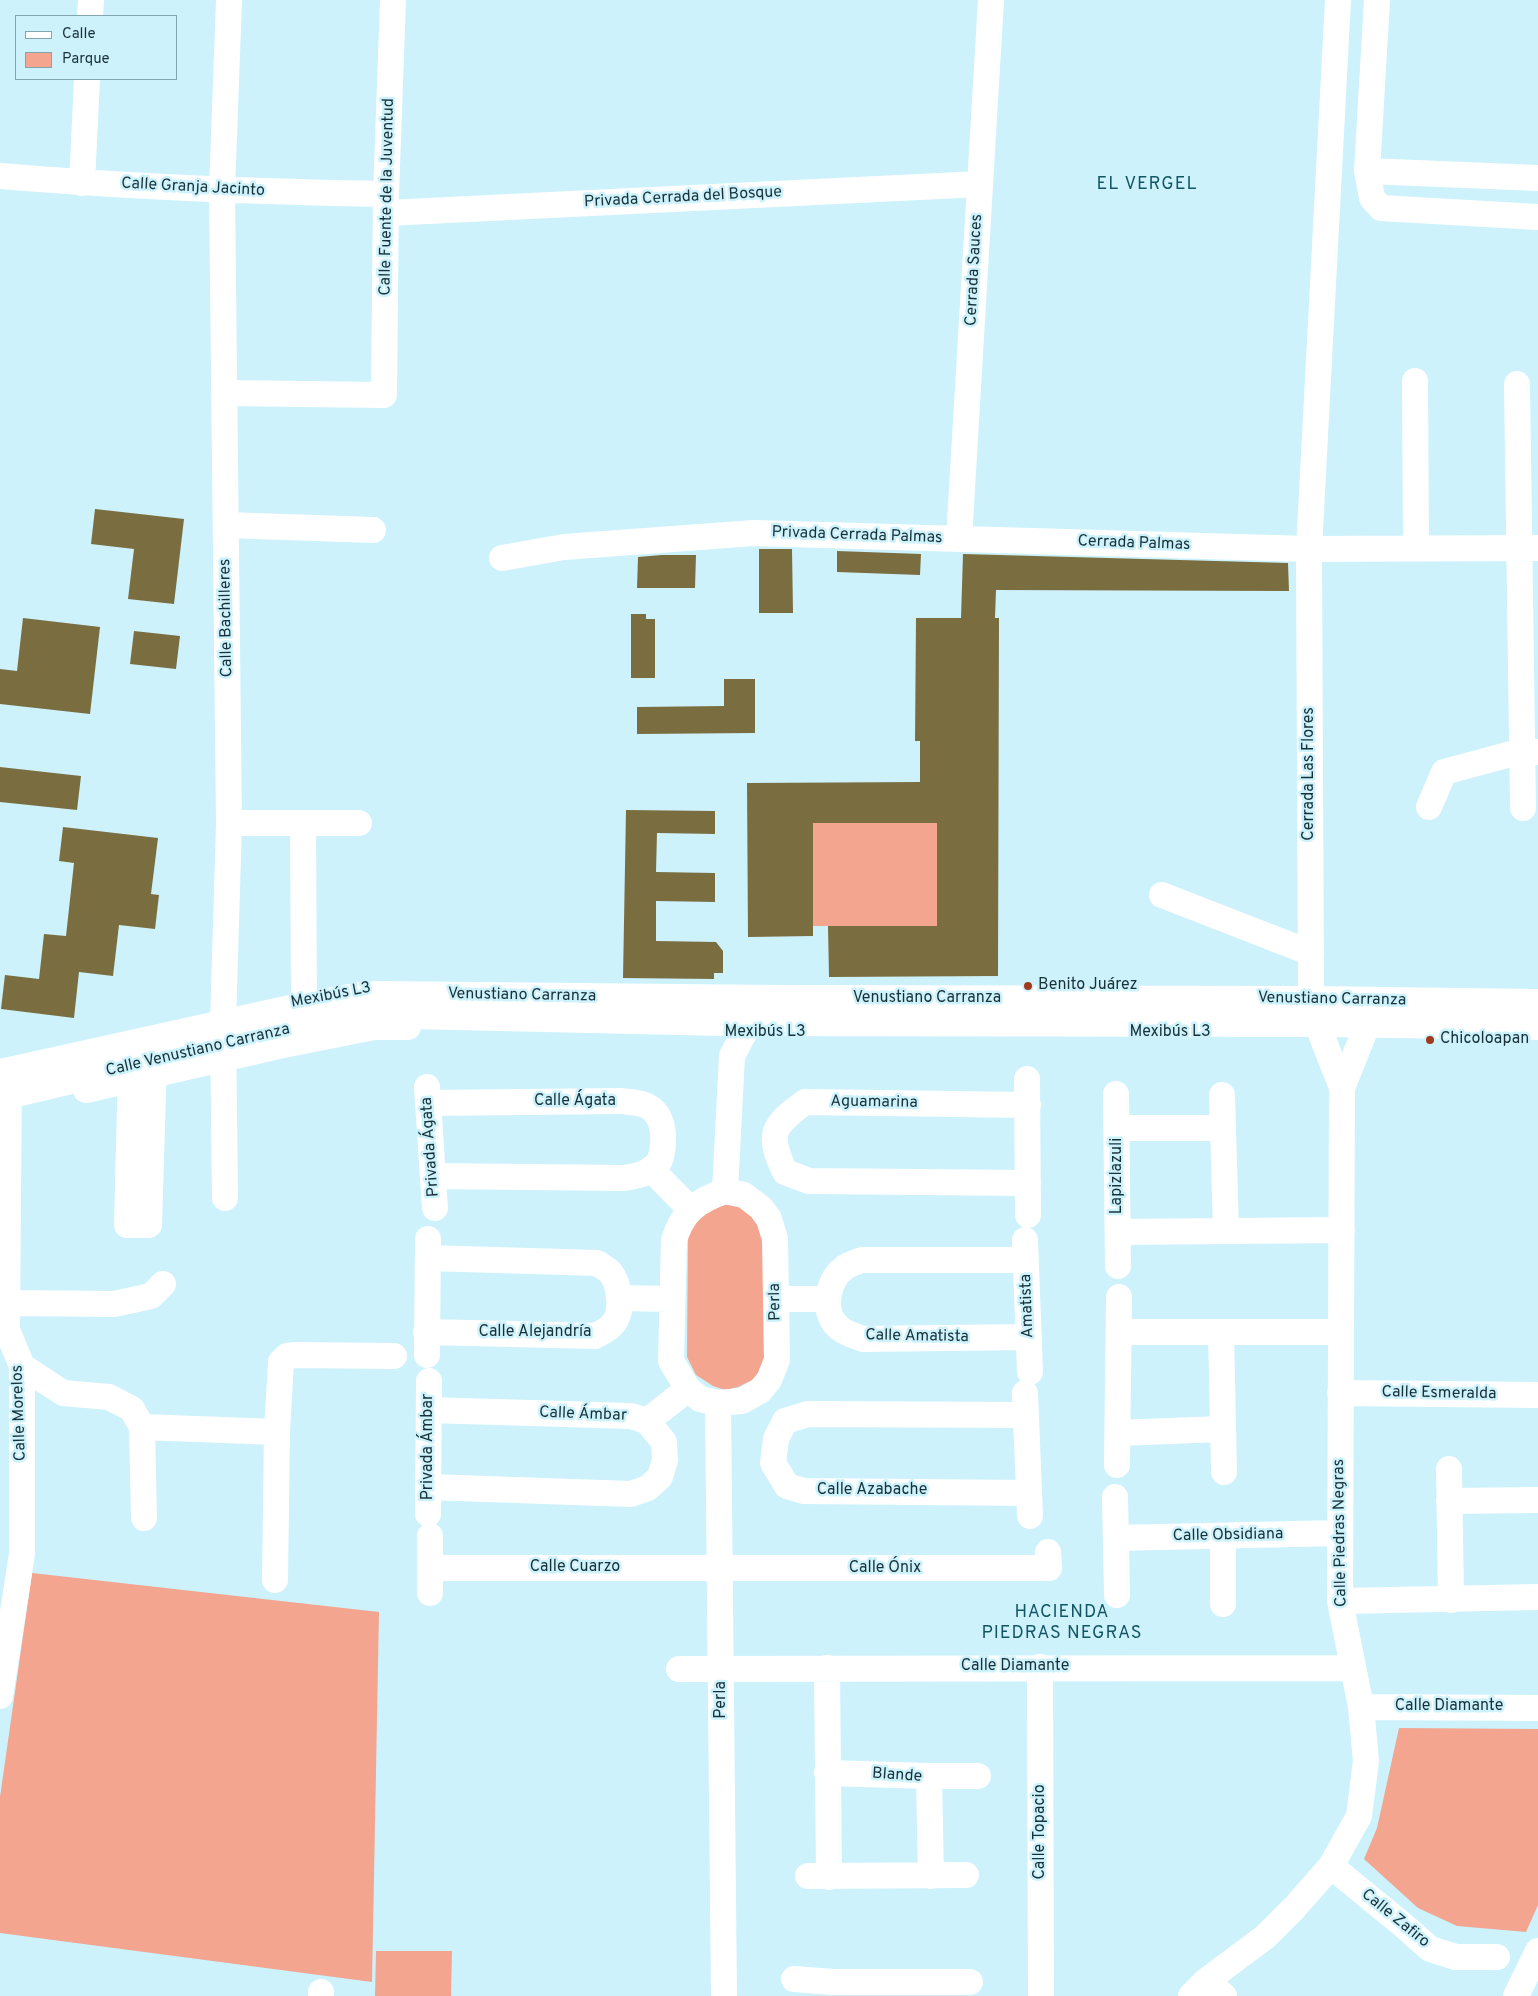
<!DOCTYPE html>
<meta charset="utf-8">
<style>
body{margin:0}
#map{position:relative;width:1538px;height:1996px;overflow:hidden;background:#cdf2fc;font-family:Overpass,sans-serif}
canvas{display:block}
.legend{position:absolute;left:15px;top:15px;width:162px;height:65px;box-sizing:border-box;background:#cdf2fc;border:1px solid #85a5ae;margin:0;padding:6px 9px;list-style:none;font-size:15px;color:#183138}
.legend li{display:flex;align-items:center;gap:10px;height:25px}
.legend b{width:25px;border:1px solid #85a5ae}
</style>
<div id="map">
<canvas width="1538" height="1996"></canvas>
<ul class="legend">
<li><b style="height:6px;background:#fff"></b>Calle</li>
<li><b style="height:14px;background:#f3a590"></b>Parque</li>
</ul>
</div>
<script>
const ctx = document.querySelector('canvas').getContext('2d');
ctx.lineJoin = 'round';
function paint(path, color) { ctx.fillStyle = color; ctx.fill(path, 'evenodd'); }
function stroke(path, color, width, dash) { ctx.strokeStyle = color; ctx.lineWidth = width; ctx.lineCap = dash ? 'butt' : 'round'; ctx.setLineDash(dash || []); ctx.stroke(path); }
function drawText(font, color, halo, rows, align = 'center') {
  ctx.font = font + ' Overpass,sans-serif'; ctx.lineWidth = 5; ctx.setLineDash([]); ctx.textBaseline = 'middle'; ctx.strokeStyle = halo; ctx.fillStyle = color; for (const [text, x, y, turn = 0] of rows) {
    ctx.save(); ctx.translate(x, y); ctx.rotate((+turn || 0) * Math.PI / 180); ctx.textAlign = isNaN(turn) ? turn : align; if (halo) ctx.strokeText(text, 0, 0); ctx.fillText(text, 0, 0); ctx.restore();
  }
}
paint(new Path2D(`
 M813,823H937V926H813Z
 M723,1200L745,1206L770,1238L768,1350L762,1371L752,1380L738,1387L725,1390L713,1386L696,1375L687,1357L688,1231L694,1217Z
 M32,1573L379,1612L372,1982L0,1933V1797Z
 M1399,1728L1538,1729V1905L1526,1932L1457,1926L1418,1908L1364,1859L1377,1828Z
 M376,1951H452L451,1996H375Z`), '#f3a590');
paint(new Path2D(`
 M95,509L184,519L174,604L128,599L134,549L91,544Z
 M759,549H792L793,613H759Z
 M837,551L921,554L920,575L837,572Z
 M963,554L1288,563L1289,591L996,590L995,618H999L998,976L829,977L828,926H937V823H813V936L748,937L747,783L920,782V741H915L916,618H961Z
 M662,555H696L695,588H637L638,557Z
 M631,614H646V619H655V678H631Z
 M23,618L100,627L90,714L0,704V669L17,671Z
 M134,631L180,636L176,669L130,664Z
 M724,679H755V733L637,734V707L724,706Z
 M0,767L81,776L77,810L0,802Z
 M626,810L715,811V834L657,833L656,872L715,873V902L656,901V941L716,942L723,951V973H714V979L623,978Z
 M63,827L158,838L151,894L159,895L155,929L119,925L113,976L79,972L74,1018L1,1009L5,975L39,979L44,934L66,936L74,863L59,861Z`), '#7a6e40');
stroke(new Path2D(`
 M1377,0L1367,171L1372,198L1381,208L1538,217
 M90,16L91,0
 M1367,171L1538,178
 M0,176C129,187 257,192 386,194
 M82,183L87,79
 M387,213L980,184
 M1415,381L1416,549
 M1517,384L1523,808
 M224,393L384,395L386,194L393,0
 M226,525L373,530
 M959,539L991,0
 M502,558L564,547L754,533L1309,549L1538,548
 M1429,807L1444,772L1522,751L1538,752
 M229,823H359
 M303,823L304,1006
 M1162,895L1311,953
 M131,1067L127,1225H149L154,1061
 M1027,1079L1028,1215
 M427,1087L435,1208
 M1342,1088L1368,1023L1372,1004
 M86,1090L283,1045L374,1027H408
 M1116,1094L1118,1266
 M1222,1095L1226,1230
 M428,1103L621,1101C628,1102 638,1102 645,1105C663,1113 665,1134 662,1152C661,1156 661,1160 658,1163C649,1174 637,1176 624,1178L433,1176
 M1118,1128H1222
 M651,1169L690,1209
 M1028,1183L809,1181L785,1172C767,1134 772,1126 805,1102L1028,1105
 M725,1191L744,1195L761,1208L769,1219L775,1239L777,1360L769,1380L760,1391L742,1401L718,1403L700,1399L688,1389L671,1361L674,1240C683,1211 697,1201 725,1191Z
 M725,1191L732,1056L750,1022L755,1002
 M225,1198L223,1024L229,823L222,191L229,0
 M1118,1232L1342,1230
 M1025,1240L1030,1372
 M1026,1260H862C857,1262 849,1264 844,1268C829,1279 823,1305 833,1321C840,1332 853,1335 863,1339L1029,1337
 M619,1298L672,1299
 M777,1299H827
 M7,1303L114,1304L151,1296L163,1284
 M426,1332L595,1336C600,1333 608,1330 612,1325C624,1313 620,1284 610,1272C606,1268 601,1266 597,1263L428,1258
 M1119,1332H1340
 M1221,1332L1224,1472
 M427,1355L428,1239
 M22,1366L63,1393L109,1397L132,1409L142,1427L144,1518
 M1025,1393L1030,1516
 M1340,1393L1538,1395
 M718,1403L724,1996
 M1026,1415L808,1414L785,1421L776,1439L773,1463L787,1486L804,1491L1028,1493
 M647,1421L688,1389
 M142,1427L277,1432
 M1118,1433L1222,1429
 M1117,1465L1119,1297
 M1449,1469L1451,1600
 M428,1487L631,1494L648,1488L660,1477L665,1460L664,1442L647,1421L631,1416L429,1410
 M1115,1497L1117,1595
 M1449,1501L1538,1500
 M428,1514L429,1381
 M1223,1536V1604
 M1116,1538L1340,1533
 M430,1568H1049L1048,1552
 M275,1580L277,1432L281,1362L287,1356L295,1355L394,1356
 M430,1593V1536
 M1340,1601L1538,1597
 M1040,1667L1041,1996
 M827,1668L829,1877
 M679,1669L1352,1668
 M0,1696L22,1554V1366L7,1330L9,1074
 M1361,1707L1538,1708
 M827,1773L929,1776H978
 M929,1776L931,1876
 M1331,1866L1403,1925L1430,1949L1456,1957H1497
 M808,1876L966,1875
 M794,1979L833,1982H970
 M1206,1981L1224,1996
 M321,1996V1992
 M1191,1996L1206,1981L1265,1937L1295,1907L1331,1866L1359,1816L1366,1761L1361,1707L1340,1601L1342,1088C1333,1063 1312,1017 1311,992L1309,549L1338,0
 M1516,1996L1538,1951`), '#fff', 26);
stroke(new Path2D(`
 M0,1073L304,1006L361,996L377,995L779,999L1312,1000L1538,1003
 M0,1097L224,1044L365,1014L723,1022L1319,1023L1538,1026`), '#fff', 28);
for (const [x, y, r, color] of [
 [1028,986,5,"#a1391d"],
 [1430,1040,5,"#a1391d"]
]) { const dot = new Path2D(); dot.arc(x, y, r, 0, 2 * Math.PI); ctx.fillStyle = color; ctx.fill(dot); stroke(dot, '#cdf2fc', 2); }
drawText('16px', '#183138', '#cdf2fc', [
 ["Calle Granja Jacinto",193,188,3],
 ["Calle Fuente de la Juventud",388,197,-89],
 ["Privada Cerrada del Bosque",683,198,-3],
 ["Cerrada Sauces",975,270,-87],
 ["Privada Cerrada Palmas",857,536,2],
 ["Cerrada Palmas",1134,544,2],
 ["Calle Bachilleres",227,618,-91],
 ["Cerrada Las Flores",1310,774,-90],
 ["Mexibús L3",331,996,-11],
 ["Venustiano Carranza",522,996,1],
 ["Venustiano Carranza",927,999],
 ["Venustiano Carranza",1332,1000,1],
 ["Mexibús L3",765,1033],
 ["Mexibús L3",1170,1033],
 ["Calle Venustiano Carranza",198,1051,-13],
 ["Calle Ágata",575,1102],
 ["Aguamarina",874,1103,1],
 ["Privada Ágata",431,1147,-94],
 ["Lapizlazuli",1118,1176,-90],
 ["Perla",776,1302,-91],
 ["Amatista",1028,1306,-92],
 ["Calle Alejandría",535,1333],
 ["Calle Amatista",917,1337,1],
 ["Calle Esmeralda",1439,1394,1],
 ["Calle Morelos",20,1413,-92],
 ["Calle Ámbar",583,1415,2],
 ["Privada Ámbar",429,1447,-90],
 ["Calle Azabache",872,1491],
 ["Calle Piedras Negras",1341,1533,-91],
 ["Calle Obsidiana",1228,1536,-1],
 ["Calle Cuarzo",575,1568],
 ["Calle Ónix",885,1569],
 ["Calle Diamante",1015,1667],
 ["Perla",722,1700,-90],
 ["Calle Diamante",1449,1707],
 ["Blande",897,1776,4],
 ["Calle Topacio",1041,1832,-90],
 ["Calle Zafiro",1395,1919,39]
]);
drawText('16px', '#183138', '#cdf2fc', [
 ["Benito Juárez",1038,986],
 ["Chicoloapan",1440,1040]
], 'left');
ctx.letterSpacing = '1px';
drawText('18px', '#125563', '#cdf2fc', [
 ["EL VERGEL",1147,185],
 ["HACIENDA",1062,1613],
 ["PIEDRAS NEGRAS",1062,1634]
]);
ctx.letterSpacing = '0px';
</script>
